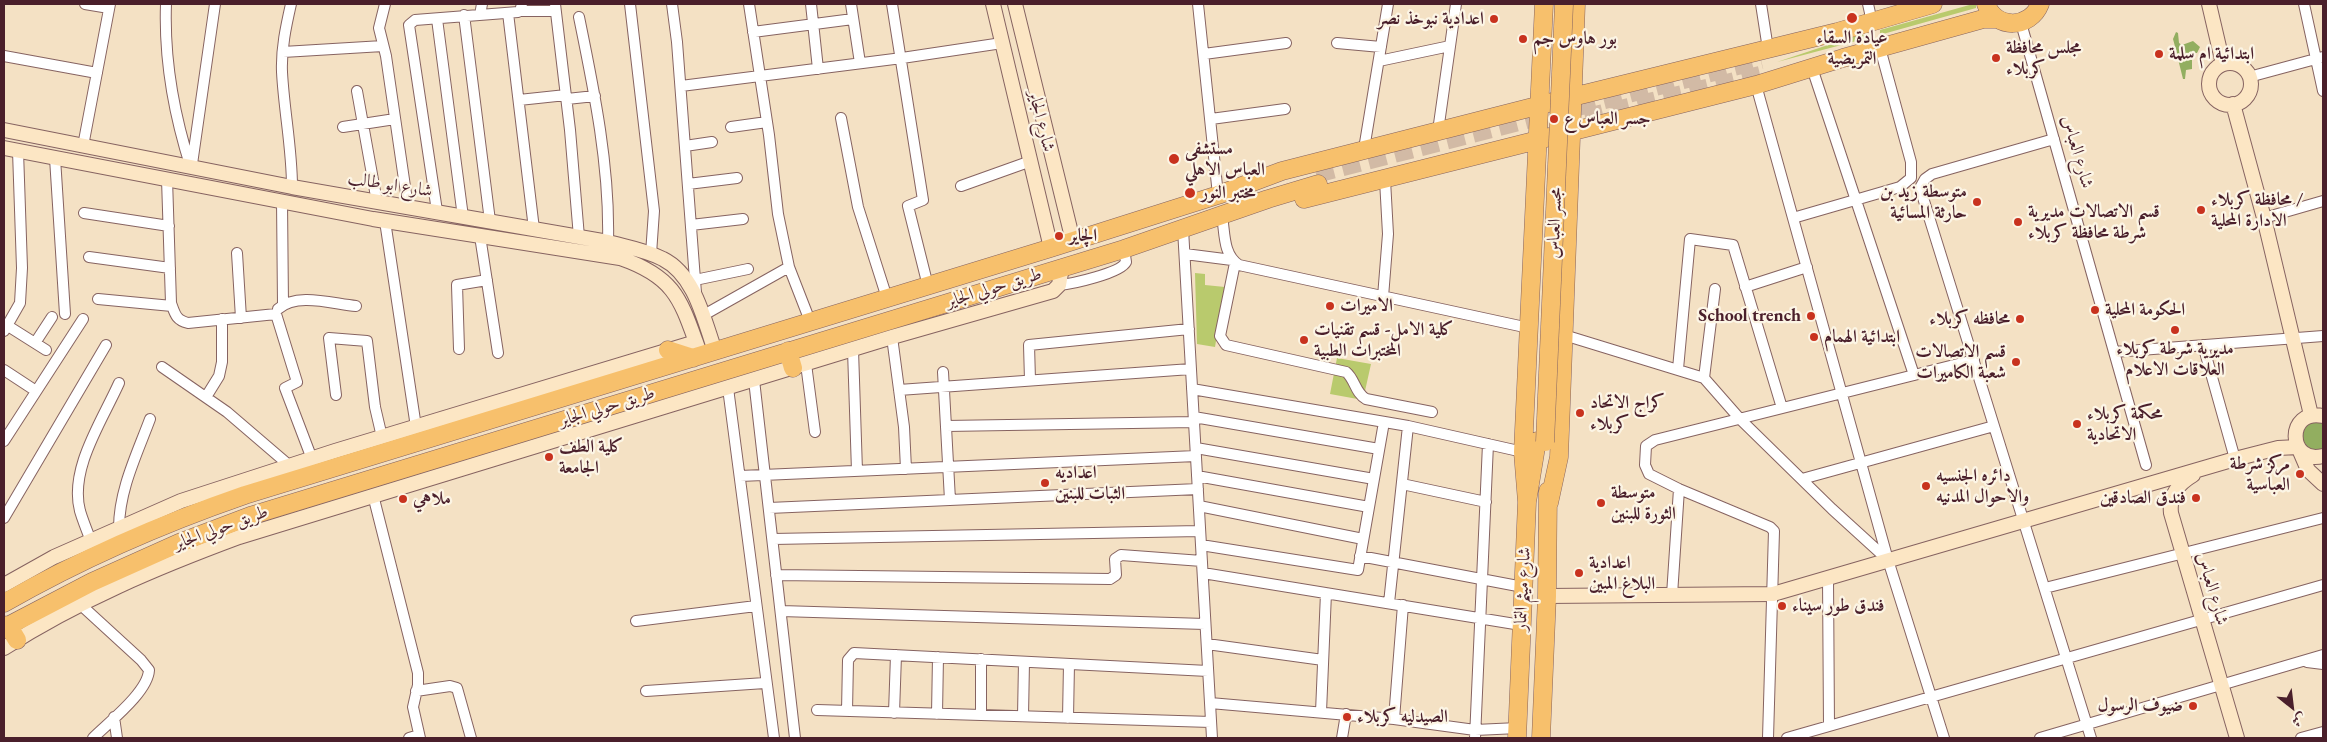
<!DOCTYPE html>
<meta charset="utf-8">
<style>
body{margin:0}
#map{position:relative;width:2327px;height:742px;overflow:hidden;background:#f4e1c4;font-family:"EB Garamond",Amiri,serif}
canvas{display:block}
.frame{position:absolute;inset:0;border:5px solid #4a1f2b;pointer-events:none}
.north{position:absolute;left:2267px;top:682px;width:50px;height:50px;-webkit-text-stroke:4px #fcf5e5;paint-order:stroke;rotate:151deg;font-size:14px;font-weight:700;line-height:20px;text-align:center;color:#4a1f2b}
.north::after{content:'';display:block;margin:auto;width:18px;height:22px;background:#4a1f2b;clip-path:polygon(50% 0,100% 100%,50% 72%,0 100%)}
</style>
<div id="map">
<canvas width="2327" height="742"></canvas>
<div class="frame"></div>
<div class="north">ش</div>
</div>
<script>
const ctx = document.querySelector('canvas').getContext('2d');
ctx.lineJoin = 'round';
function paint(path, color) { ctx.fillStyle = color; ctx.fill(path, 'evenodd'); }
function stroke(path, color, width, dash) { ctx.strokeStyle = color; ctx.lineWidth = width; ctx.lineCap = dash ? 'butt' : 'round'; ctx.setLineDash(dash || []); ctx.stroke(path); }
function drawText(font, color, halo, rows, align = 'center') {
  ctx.font = font + ' "EB Garamond",Amiri,serif'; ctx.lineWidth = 4.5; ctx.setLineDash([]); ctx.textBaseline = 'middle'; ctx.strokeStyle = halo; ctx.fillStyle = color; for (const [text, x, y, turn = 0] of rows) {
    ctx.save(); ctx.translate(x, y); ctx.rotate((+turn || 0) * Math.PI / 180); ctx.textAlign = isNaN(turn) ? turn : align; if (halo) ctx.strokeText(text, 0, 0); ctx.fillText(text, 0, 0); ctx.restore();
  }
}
paint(new Path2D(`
 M1973,4H1976V8L1883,34L1880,33V30Z
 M1861,34L1865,36L1864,39L1777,62Z
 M1195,273L1205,274V285L1225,287L1215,347L1197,344Z
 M1337,358L1371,364L1363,400L1330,394Z`), '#b9ca6d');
paint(new Path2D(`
 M2176,32L2178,33L2179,43L2182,45L2193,41L2200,47L2197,53H2193L2186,56L2185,59L2192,60V69L2186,70L2185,79H2183L2178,59H2182V57L2177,54L2173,39Z
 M2311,421L2323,422V450L2311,451L2303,444C2301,432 2302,429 2311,421Z`), '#92ae60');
stroke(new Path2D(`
 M1559,124L1764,74
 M1316,174L1761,60`), '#d2baa5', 18, [18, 9]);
const street = new Path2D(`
 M85,4L109,8
 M166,4C164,59 174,115 191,168
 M291,4C286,26 281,49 282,72C284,111 292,148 292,187
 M385,4L379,28L386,56L408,207
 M555,4L570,130L579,237
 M630,4L654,211L651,254
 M672,4L677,42L696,293
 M749,4L769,135L778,214L789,267L810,321
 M811,4L818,69
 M851,4L860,63
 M892,4L923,200L908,206L928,286
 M1198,4L1218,195
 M1761,4L1768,49
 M1868,4L1872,22
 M2304,4L2323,91
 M520,11H554
 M508,13L534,229
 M464,15L490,221
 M480,15L482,4
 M579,17C594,90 610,167 608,242
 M437,19L463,217
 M2021,23L2146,465
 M753,32L853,19
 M1337,43L1381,47
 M283,52L383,46
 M1204,54L1286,43
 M4,56L97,73
 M1379,61L1450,46
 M1812,68L1914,375
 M2249,77L2323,57
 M1756,85L1888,560L1944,738
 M681,86L902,58L1002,43
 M357,91L377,202
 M567,99L595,96
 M519,100L566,95
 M841,118L858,207L887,298
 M1211,119L1285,109
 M343,127L395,119
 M731,127L767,122
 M1438,131L1456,4
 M2054,139L1932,174L1925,179L1920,188L2091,738
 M83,146L110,4
 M685,146L712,142
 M1364,149L1388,4
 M55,158L65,314
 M192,164L215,4
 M167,179L171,303C175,314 176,320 188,323L276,314L297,382L285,388L312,459
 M688,184L737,178
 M961,186L1031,161
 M282,201L283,305
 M437,211L409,25L415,20L518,12L520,11L522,4
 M84,213L169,226
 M1222,216C1225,233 1223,255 1239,265L1529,328
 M1793,218L1900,187L1911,178V162L1880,48
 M2264,218L2323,201
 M385,221L416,427
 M691,225L743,219
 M1183,229L1212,738
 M480,236L498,353
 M237,253L241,318
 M1185,254L1232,260
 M89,257L170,268
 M1235,263L1220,336L1226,345L1346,372C1355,379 1355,393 1366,399L1432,412
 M695,280L748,269
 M1059,285C1072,284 1121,273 1126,262L1124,249
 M1745,287L1807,267
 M1383,297L1388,234L1385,180
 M98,299L172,306
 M278,309C297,292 333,304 356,306
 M702,316L789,267
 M8,326L46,350
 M4,331L20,303L22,268L18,151
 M1564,335L1704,378L1740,419L1832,509L1888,560
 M892,337L904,427L906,469
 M35,343L52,317
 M2203,345L2235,459
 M459,349L457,285L487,280
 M853,350L857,471
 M2114,352L2323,336
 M806,364L815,432
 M162,367L227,412L290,466
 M1678,369L1690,239L1733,245L1782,408
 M4,370L36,391
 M943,372L950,500
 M1704,378L1715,289
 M754,380L795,738
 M1030,380L1029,345L1189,329
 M728,388L774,738
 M1192,389L1408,426L1523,452
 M899,390L1191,369
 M336,395L329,338L367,341L375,407L382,437
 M206,397L219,376L222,362V319
 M1194,417L1379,449
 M946,426L1194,422
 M4,441L83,319
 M1196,448L1374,479
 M740,476L1196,456
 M1197,476L1369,507
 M1802,479L1994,426
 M1402,484L1486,502
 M373,495L418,673V685L413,707L420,738
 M1199,506L1363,539
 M769,508L1198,489
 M4,518L106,345
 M119,528C119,490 137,454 150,419
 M773,539L1200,531
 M91,541C87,531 83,521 80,511C69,469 102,421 119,383
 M1201,545L1358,570L1384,422
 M1360,556L1523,587
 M1203,573L1521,625
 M776,575L1110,579L1116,575L1115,559L1121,555L1202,561
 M1828,578L1829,726
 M2045,588L2323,518
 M1672,595L1679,489
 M1389,603L1408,426
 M81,605L141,660L149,670C148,692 109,722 93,738
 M781,611L1205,624
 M636,621L756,606
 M1207,644L1323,660
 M981,659V715
 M2307,662L2323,664
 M416,691L450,686L457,688L471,738
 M646,691L765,683
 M1210,703L1394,719L1475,730L1518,728
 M817,710L1211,722
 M847,711L848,660L854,653L1208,671
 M1321,712L1326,593
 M894,713L896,655
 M937,714L938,657
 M1023,716L1024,662
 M114,717L117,738
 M1068,718L1069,664
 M1394,719L1403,605
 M409,738L419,735
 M1342,738L1346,714
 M1475,738L1488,444
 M1768,738L1774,531L1770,527L1679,489L1649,474L1645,465L1646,446L1655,440L1974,360
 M1787,738L2323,585
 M2040,738L2323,655
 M2301,738L2323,732`);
const secondary = new Path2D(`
 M993,4L1051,248
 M1015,4L1073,241
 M2209,4L2223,64
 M2209 84a21 21 0 1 1 42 0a21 21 0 1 1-42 0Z
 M2233,104L2264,218L2311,415
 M4,130L292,187L608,242C626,247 646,250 663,259C695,275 704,320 715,351
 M4,148L373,219L620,258C678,278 681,302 701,356
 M2323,416C2286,408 2287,465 2323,456
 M2299,449L2308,470L2323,484
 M2193,475C2178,484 2169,495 2171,513L2237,738
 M4,585L54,557L181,501L335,451L696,342
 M1547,596L1773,594L2235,459L2278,448L2298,447
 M4,648C77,601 158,567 239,537L892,337L1053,291L1059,285L1062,267`);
const highway = new Path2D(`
 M1986,4C1996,30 2030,29 2040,4
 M1304,199L1756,85L1843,58L1983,19H1997
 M668,350L693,358
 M788,351L793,368
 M1527,502L1523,452L1544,4
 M1549,503L1559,457L1576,4
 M4,603C81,559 161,524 245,495L1051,248L1218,195L1282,171L1572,97L1837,32L1933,4
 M8,625L17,640
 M4,628L92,582L179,543L253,515L1124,249L1268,199L1318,184
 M1517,738L1527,502L1537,441
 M1541,738L1547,596L1548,491`);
stroke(street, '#866361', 12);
stroke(secondary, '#866361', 16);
stroke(highway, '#866361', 19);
stroke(street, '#fff', 10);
stroke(secondary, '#fce6c4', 14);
stroke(highway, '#f7c06c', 18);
const highwayBridge = new Path2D(`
 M1545,442L1564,4`);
stroke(highwayBridge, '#866361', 19, []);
stroke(highwayBridge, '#f7c06c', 18);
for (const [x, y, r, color] of [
 [1852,18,6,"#c8321e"],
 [1494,19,5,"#c8321e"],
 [1523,39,5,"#c8321e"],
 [2159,54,5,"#c8321e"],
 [1996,58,5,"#c8321e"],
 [1554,119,5,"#c8321e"],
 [1174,159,6,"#c8321e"],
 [1190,193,6,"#c8321e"],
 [1977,202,5,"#c8321e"],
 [2201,210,5,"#c8321e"],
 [2018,222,5,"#c8321e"],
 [1059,236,5,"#c8321e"],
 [1330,306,5,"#c8321e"],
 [2095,310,5,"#c8321e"],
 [1811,316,5,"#c8321e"],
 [2020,319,5,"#c8321e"],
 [2175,330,5,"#c8321e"],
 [1814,337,5,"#c8321e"],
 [1304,340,5,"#c8321e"],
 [2016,362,5,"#c8321e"],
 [1580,413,5,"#c8321e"],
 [2077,424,5,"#c8321e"],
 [549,457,5,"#c8321e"],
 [2300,474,5,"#c8321e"],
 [1045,483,5,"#c8321e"],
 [1926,486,5,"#c8321e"],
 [2196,498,5,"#c8321e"],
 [403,499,5,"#c8321e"],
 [1601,503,5,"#c8321e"],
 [1579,573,5,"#c8321e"],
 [1782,606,5,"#c8321e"],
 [2193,706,5,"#c8321e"],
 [1347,717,5,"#c8321e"]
]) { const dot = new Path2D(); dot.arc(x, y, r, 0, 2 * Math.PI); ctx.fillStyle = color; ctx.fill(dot); stroke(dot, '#fcf5e5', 2); }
drawText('bold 18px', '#4a1f2b', '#fcf5e5', [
 ["اعدادية نبوخذ نصر",1484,19,"right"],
 ["عيادة السقاء",1852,38,"center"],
 ["التمريضية",1852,59,"center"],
 ["بور هاوس جم",1533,39],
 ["مجلس محافظة",2006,48],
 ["كربلاء",2006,69],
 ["ابتدائية ام سلمة",2169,54],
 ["جسر العباس ع",1564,119],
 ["مستشفى",1185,149],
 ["العباس الاهلي",1185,170],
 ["متوسطة زيد بن",1967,192,"right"],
 ["حارثة المسائية",1967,213,"right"],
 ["مختبر النور",1201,193],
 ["محافظة كربلاء /",2211,200],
 ["الادارة المحلية",2211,221],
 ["قسم الاتصالات مديرية",2028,212],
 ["شرطة محافظة كربلاء",2028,233],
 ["الچاير",1069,236],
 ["الاميرات",1340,306],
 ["الحكومة المحلية",2105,310],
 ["School trench",1801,316,"right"],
 ["محافظه كربلاء",2010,319,"right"],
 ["كلية الامل- قسم تقنيات",1314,330],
 ["المختبرات الطبية",1314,351],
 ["ابتدائية الهمام",1824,337],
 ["مديرية شرطة كربلاء",2175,349,"center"],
 ["العلاقات الاعلام",2175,370,"center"],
 ["قسم الاتصالات",2006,352,"right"],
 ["شعبة الكاميرات",2006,373,"right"],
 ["كراج الاتحاد",1590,403],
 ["كربلاء",1590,424],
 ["محكمة كربلاء",2087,414],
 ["الاتحادية",2087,435],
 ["كلية الطف",559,447],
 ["الجامعة",559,468],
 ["مركز شرطة",2290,464,"right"],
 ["العباسية",2290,485,"right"],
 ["اعداديه",1055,473],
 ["الثبات للبنين",1055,494],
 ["دائره الجنسيه",1936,476],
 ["والاحوال المدنيه",1936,497],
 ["متوسطة",1611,493],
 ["الثورة للبنين",1611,514],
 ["فندق الصادقين",2186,498,"right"],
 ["ملاهي",413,499],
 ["اعدادية",1589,563],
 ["البلاغ المبين",1589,584],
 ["فندق طور سيناء",1792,606],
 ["ضيوف الرسول",2183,706,"right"],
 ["الصيدليه كربلاء",1357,717]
], 'left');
drawText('18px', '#4a1f2b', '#fcf5e5', [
 ["شارع الجاير",1041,121,76],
 ["شارع العباس",2077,152,74],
 ["شارع ابو طالب",390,185,9],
 ["مجسر العباس",1555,223,-88],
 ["طريق حولي الجاير",994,288,-17],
 ["طريق حولي الجاير",607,407,-17],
 ["طريق حولي الجاير",221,528,-20],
 ["شارع ميثم التمار",1523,589,-87],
 ["شارع العباس",2212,589,74]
]);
</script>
